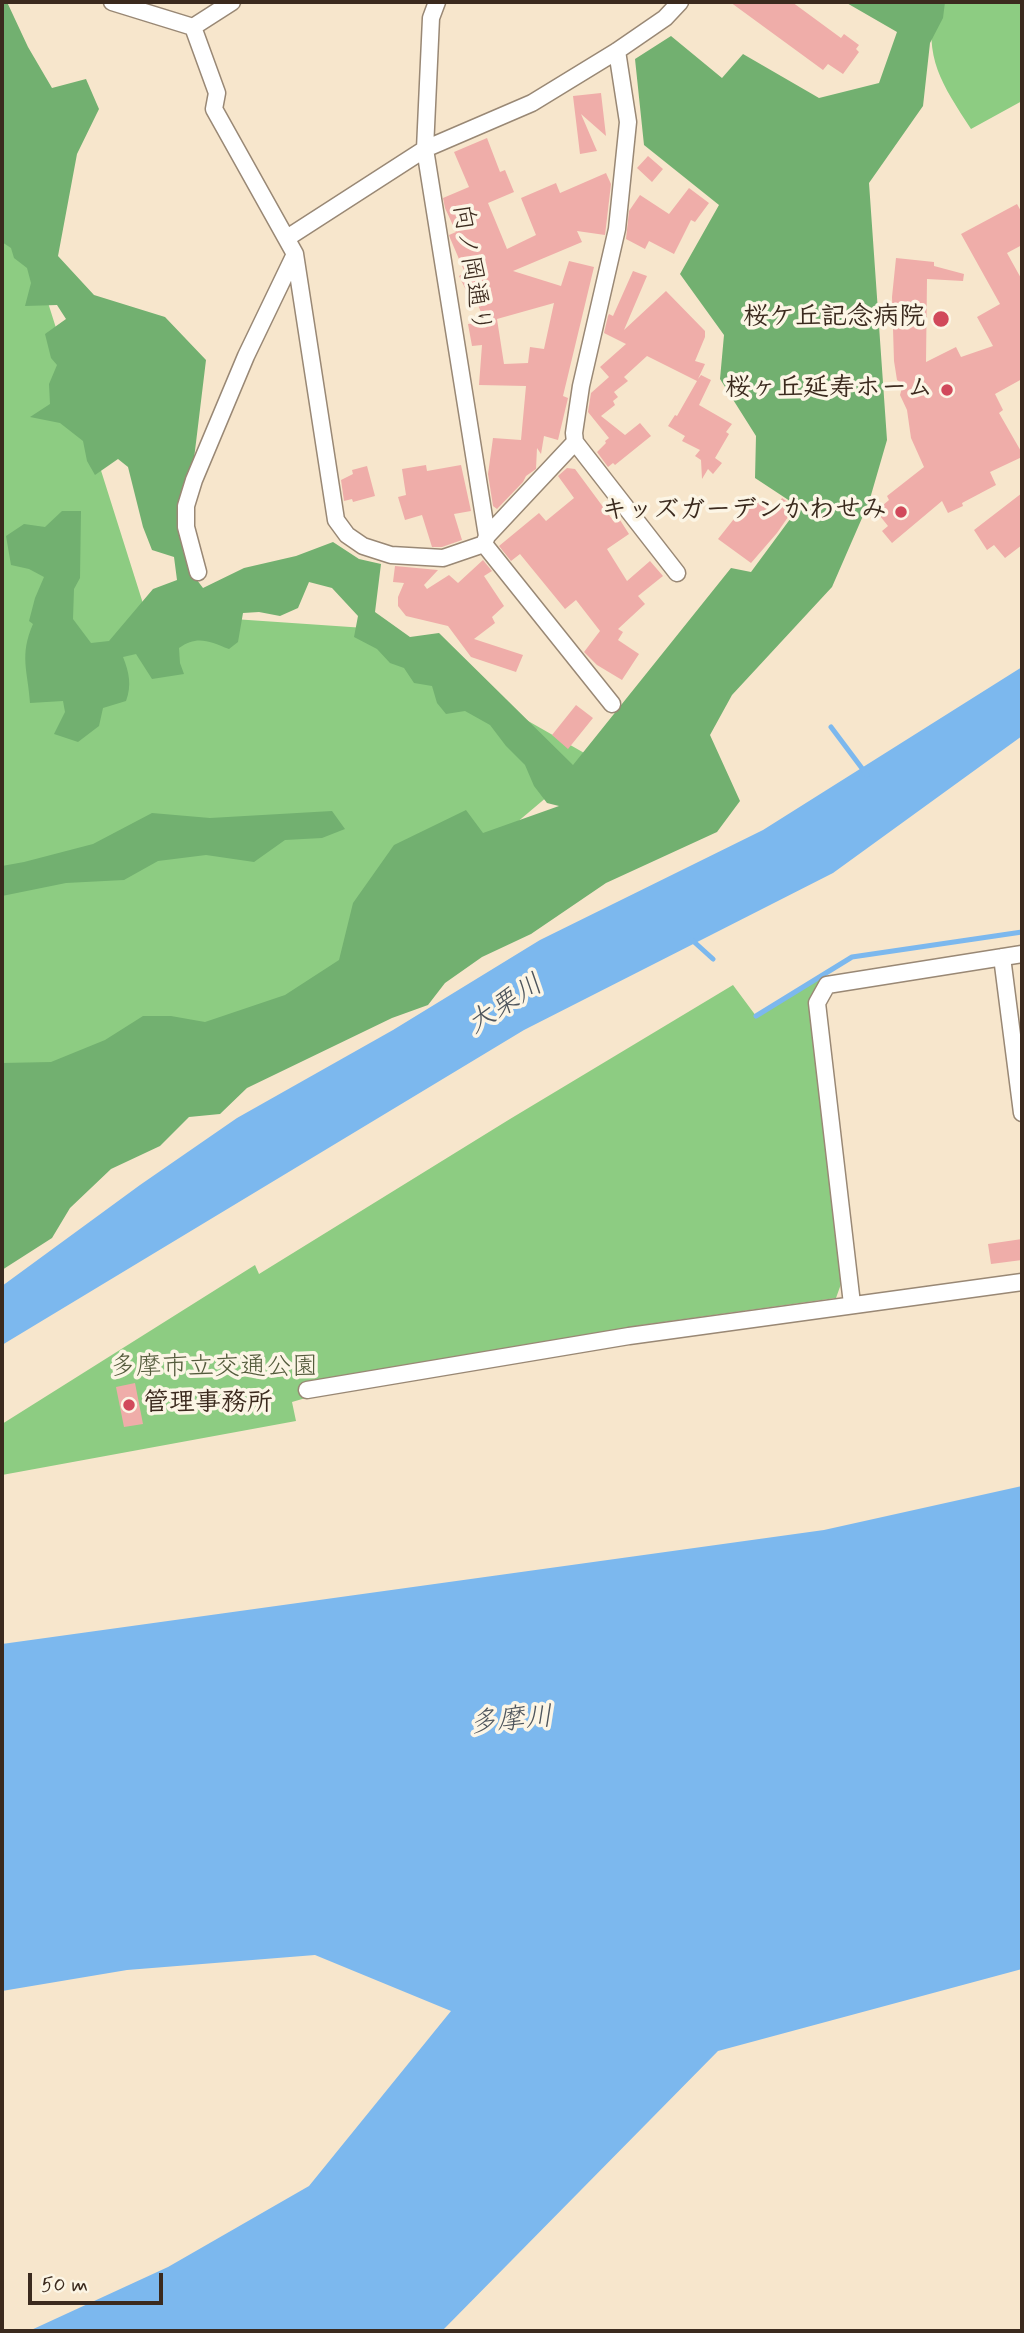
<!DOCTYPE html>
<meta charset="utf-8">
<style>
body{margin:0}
#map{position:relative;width:1024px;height:2333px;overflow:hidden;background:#f7e6cc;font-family:Mynerve,sans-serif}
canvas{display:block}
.frame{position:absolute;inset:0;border:4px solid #3b2a1e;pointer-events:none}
.scale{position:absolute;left:28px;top:2273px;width:135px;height:32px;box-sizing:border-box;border:4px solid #3b2a1e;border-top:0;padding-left:9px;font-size:21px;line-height:24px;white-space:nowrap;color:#3b2a1e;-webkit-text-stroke:5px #fcf5e5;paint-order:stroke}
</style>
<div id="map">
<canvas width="1024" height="2333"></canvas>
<div class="frame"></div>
<div class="scale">50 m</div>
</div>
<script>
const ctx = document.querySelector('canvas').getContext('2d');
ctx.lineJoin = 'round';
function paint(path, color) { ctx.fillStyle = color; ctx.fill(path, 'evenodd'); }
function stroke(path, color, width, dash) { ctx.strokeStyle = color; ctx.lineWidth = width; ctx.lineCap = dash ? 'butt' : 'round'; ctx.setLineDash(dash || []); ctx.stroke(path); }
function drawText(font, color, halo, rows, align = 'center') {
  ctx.font = font + ' Mynerve,"Klee One",sans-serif'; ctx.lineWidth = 7; ctx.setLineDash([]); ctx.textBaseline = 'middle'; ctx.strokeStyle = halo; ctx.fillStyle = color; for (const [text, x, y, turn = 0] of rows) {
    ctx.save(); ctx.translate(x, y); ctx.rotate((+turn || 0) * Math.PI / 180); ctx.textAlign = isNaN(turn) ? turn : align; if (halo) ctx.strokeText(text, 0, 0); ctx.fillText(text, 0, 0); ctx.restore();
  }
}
paint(new Path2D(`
 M935,2H1022V101L971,129C942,84 923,58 935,2Z
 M2,157L146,613L365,628L593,758L302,1004L2,1191Z
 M822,976L827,985L817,1003L841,1284L836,1298L642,1325L305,1383L309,1397L292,1402L296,1421L2,1475V1424L255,1265L259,1274L510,1119L733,985L756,1016Z`), '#8dcc82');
paint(new Path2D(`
 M2,2H7L28,47L52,88L86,79L99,109L77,154L58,256L94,295L165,317L206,360L193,467L194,576L203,588L244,568L296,556L333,542L359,559L381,564L375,612L410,637L439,633L573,765L731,568L751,572L799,507L755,478L756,436L720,379L724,335L680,274L719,205L644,145L635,59L671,36L722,78L743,54L819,98L879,83L897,32L845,2H945L943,18L930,43L923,106L869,183L887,440L869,502L832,587L732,695L710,735L740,801L717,832L606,883L531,934L482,957L445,983L428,1005L392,1018L247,1088L220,1114L189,1117L160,1146L111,1169L70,1208L52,1238L2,1270V1063L51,1062L105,1040L143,1016H171L205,1022L285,995L339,960L353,903L394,845L466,810L483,833L559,806L547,803L534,786L525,765L506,746L490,725L465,711L446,714L437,703L432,686L414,683L404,668L390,663L377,649L354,637L358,616L332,588L309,582L298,608L280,616L259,612L243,613L238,642L229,649C209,641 197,635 179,648L180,663L184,674L152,679L136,654L123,657C129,672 132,685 126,701L103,708L99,726L78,742L54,734L65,712L63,701L30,703C28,671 19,656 33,624L29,621L35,598L44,577L29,569L11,565L6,536L24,524L45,527L62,511H81L80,578L74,589L73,619L91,643L109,641L153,589L177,580L174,557L152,550L143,527L128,467L118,459L95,475L87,461L83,441L60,423L30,417L50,404L49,384L57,365L51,358L45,334L66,319L57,305L25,306L31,283L27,268L14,258L11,248L2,242Z
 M332,811L345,829L322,838L285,840L254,862L206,855L158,861L124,880L66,883L2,896V866L24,862L93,844L152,813L210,818Z`), '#72b070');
paint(new Path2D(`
 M1022,667V736L833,873L524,1030L2,1345V1286L140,1185L237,1118L393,1030L540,940L763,830Z
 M1022,1486V1969L718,2051L442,2331H29L168,2267L309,2186L451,2011L315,1955L127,1970L2,1991V1644L824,1530Z`), '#7cb8ee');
stroke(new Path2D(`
 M831,727L867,775
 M692,940L713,959
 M756,1016L852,957L1022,932`), '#7cb8ee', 5);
paint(new Path2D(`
 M730,2H792L841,38L844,34L859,45L856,49L859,52L843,74L828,64L823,70Z
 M601,93L606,136L581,114L597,151L580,154L573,96Z
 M487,138L500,172L505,170L514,192L488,203L507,249L536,235L521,198L556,183L560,193L606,173L611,184L605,235L577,231L582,242L513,271L561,286L569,261L594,267L563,396L568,398L558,440L544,436L541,454L537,448L536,469L526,476L523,482L497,509L493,506L488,474L493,438L521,440L526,386L479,385L482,345L472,346L468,324L485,322L471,288L466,290L459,276L465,273L450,238L449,235L456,232L445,208L443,198L469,187L454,152ZM554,303L544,349L530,347L528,363L504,364L497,319Z
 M648,156L663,169L652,182L637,168Z
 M689,188L709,203L695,222L691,220L674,254L649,241L645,249L626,239L629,211L640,195L669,214Z
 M1017,204L1022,213V245L1007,253L1022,280V379L995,394L1003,410L999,413L1022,453V457L990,472L996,485L962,503L963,506L948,513L942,501L892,543L882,531L888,526L876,511L889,500L887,496L924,467L911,438L907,410L900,395L903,384L897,380L894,361L892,297L896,258L934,262V266L964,274L963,281L927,279L926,362L956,347L961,357L993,346L977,317L1000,304L961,234Z
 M633,271L647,276L624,330L666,291L705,331V337L695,361L705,364L698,379L701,375L711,380L699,405L732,424L726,432L729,434L715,458L722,463L713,474L708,469L702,479L701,460L695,456L700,450L682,441L685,436L668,426L675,415L677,416L697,381L647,356L624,377L628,381L614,392L618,397L613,401L615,405L601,416L625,435L640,423L651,436L615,465L613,463L608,467L597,452L606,443L605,441L609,438L588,412L591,393L609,377L600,367L626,344L604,333L608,316L609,314L613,316Z
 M426,465L427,471L461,465L471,511L454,514L462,540L442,547H432L422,515L405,520L398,497L406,495L402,469Z
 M367,466L375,496L353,502L352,499L344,501L341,480L353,474L352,470Z
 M567,468L575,469L615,523L620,520L629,534L607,549L627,581L650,561L663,576L638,596L645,604L618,629L623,632L618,640L639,654L622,680L597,665L584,652L600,631L576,600L565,609L520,554L511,561L499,546L539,513L546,521L574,498L558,476Z
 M1022,493V545L1005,558L994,545L987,550L974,530Z
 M749,495L774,512L782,498L795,507L777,533L751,563L718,539L741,510L740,509Z
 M483,560L492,571L484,576L504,606L492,617L495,623L474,639L523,655L516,672L471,657L448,626L406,616L398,606V597L404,583L393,582L395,566L438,570L424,585L427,589L449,575L458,583Z
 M576,705L593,718L568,749L552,735Z
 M1022,1239V1260L991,1264L988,1244Z
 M135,1383L143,1424L124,1427L116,1387Z`), '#efada9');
const street = new Path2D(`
 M112,2L193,27L232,2
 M437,2L431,18L425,149L487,536L484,544
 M193,27L217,93L214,109L295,254L336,520L347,535L363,546L391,555L443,558L484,544
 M617,51L628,122L617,229L581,386L574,433L575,442L677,573
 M287,238L425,149L532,103L617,51L665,18L680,2
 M487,536L575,442
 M484,544L612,704
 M198,572L186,527V506L194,480L246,356L295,254
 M1002,957L1022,1113
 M852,1304L817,1003L827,985L1022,954
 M307,1390L629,1336L1022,1282`);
stroke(street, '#998875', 19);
stroke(street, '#fff', 16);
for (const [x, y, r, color] of [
 [941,319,9,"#d1495b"],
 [947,390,7,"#d1495b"],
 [901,512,7,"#d1495b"],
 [129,1405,7,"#d1495b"]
]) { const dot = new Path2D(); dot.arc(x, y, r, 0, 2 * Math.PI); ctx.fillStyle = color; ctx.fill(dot); stroke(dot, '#fcf5e5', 2.5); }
drawText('26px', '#3b2a1e', '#fcf5e5', [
 ["向ノ岡通り",470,269,81]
]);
drawText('bold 26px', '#3b2a1e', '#fcf5e5', [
 ["桜ケ丘記念病院",925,319],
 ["桜ヶ丘延寿ホーム",933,390],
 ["キッズガーデンかわせみ",887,512],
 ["管理事務所",143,1405,"left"]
], 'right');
drawText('26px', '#545b3c', '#fcf5e5', [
 ["多摩市立交通公園",214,1369]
]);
drawText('italic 28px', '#4e555c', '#fcf5e5', [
 ["大栗川",506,1006,-33],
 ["多摩川",511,1722,-5]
]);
</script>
